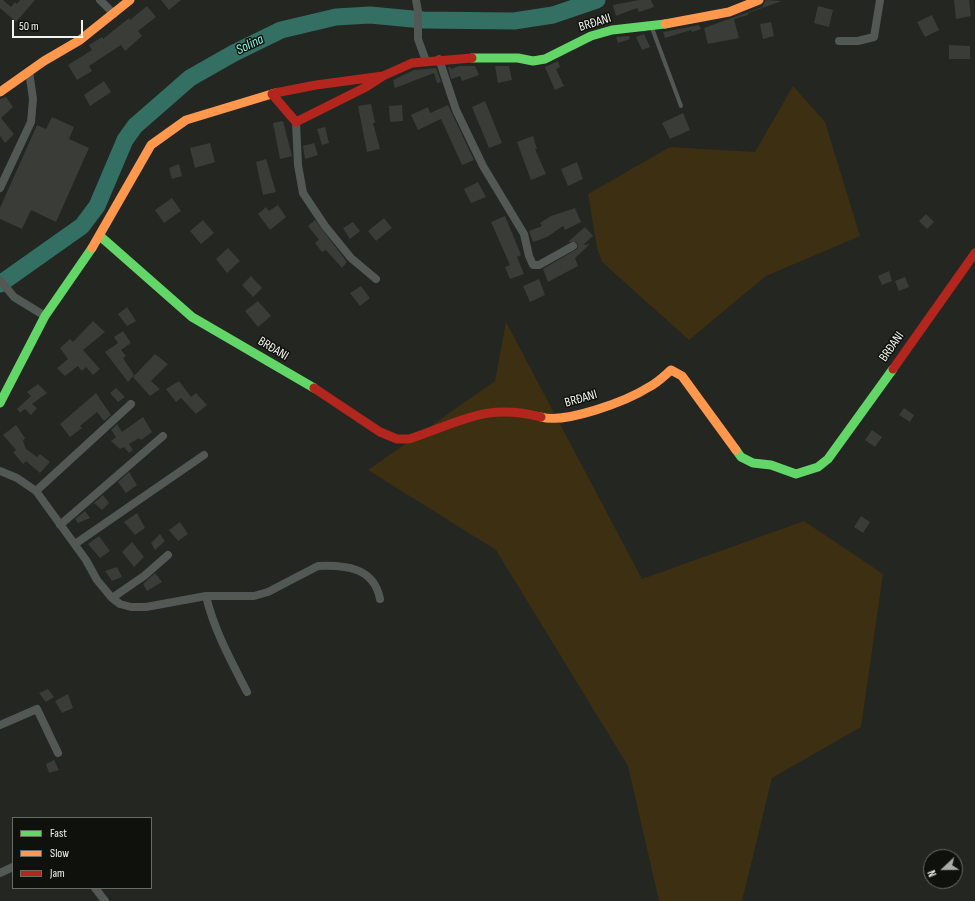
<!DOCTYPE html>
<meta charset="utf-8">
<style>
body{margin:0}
#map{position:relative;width:975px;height:901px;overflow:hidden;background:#232621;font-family:"Sofia Sans Condensed",sans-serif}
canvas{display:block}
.legend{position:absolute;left:12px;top:817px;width:140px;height:72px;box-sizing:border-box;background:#0e110c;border:1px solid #696c66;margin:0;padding:5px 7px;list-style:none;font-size:12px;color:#f1f5ee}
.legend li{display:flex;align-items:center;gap:8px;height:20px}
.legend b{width:20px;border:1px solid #696c66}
.north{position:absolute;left:923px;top:849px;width:40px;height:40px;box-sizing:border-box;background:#0e110c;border:1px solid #696c66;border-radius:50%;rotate:248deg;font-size:11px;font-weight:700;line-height:16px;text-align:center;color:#f1f5ee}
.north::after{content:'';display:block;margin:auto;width:14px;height:18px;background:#a9ada6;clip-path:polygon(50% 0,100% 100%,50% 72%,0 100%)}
.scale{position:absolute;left:12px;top:20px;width:71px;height:18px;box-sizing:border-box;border:2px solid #f1f5ee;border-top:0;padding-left:5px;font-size:12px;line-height:14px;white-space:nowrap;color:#f1f5ee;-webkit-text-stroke:3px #0e110c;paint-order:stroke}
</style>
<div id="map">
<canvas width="975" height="901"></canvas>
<ul class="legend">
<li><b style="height:5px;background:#63d668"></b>Fast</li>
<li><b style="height:5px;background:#ff974d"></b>Slow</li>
<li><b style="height:5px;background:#b3261e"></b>Jam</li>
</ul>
<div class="north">N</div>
<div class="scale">50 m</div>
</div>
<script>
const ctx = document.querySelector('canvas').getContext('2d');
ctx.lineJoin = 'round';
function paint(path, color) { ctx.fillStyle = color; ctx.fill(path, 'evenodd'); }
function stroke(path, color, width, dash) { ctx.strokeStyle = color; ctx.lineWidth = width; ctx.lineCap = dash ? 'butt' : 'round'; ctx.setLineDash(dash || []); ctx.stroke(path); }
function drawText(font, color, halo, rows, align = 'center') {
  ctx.font = font + ' "Sofia Sans Condensed",sans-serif'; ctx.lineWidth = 3; ctx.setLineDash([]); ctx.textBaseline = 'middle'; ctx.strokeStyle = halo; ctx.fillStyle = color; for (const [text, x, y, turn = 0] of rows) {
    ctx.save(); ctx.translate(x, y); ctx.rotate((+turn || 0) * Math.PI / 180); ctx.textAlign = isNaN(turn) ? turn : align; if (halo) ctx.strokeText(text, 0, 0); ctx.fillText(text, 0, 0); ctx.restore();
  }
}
paint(new Path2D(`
 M793,86L825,122L860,236L766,276L689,340L602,262L597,248L588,194L670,147L755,152Z
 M506,322L642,579L804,521L883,574L861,727L772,778L742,901H659L628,766L496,550L368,470L495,381Z`), '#3d2f11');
stroke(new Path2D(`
 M0,284L82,226L97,206L125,140L135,126L190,78L234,53L281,30L336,17L370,15L423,20L514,21L553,15L597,0`), '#336f63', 17);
paint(new Path2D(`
 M0,0H3L11,7L15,2L17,4L20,0H35L16,22L0,8Z
 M161,0H181L169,10Z
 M639,0H651L654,7L639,12L637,8L616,16L613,5Z
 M766,0L782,1L748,13V15L734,19L739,38L708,44L704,28L762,7Z
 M954,0H969L971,16L956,19Z
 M147,6L156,17L138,31L142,36L125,51L121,45L89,66L92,71L77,80L68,65L92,50L89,45L102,37L103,39L129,18L130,20Z
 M818,6L833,10L829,27L814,23Z
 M932,15L939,30L925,37L917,22Z
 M771,22L774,36L763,39L760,24Z
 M699,25L701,29L692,32L691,30L665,38L663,32Z
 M644,34L650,47L642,50L636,37Z
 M629,36L630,39L618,43L616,37Z
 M949,45L970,46V59H949Z
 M558,61L560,67L556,69L564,86L555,90L545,67Z
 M459,66H475L479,75L462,81L460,76L451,79L448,67H450L451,69Z
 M495,66H509L512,80L498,83Z
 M436,68L441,82L437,83L434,73L395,88L393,80L414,70Z
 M104,81L111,92L90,106L84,95Z
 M6,97L13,107L1,118L14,134L5,143L0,136V99Z
 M485,101L502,143L489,148L472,107Z
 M371,104L375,123H373L380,149L367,152L358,106Z
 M402,105L403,121L390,122L389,106Z
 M448,105L474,160L462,165L441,119L418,130L411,115L428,107L430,113Z
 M683,113L690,130L670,139L662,123Z
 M52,117L74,127L69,139L89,148L56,222L31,210L22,229L0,219V208L37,125L46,129Z
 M283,121L292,156L280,159L273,123Z
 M325,127L329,143L322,145L317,129Z
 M533,136L537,149H535L546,174L531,180L517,142Z
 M210,143L215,162L195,168L190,148Z
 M314,143L318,155L305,159L303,146Z
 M266,159L276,192L263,195L256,162Z
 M577,162L583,179L568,186L561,169Z
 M179,164L182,176L172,179L169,168Z
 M478,182L486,197L471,203L464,189Z
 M172,198L181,211L164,223L155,210Z
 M278,205L286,217L270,230L258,214L266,207L269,211Z
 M575,208L581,222L565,230L563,226L547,237L533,242L529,231L542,226L540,223L551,216Z
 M926,214L934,222L927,229L919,221Z
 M505,216L521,255L517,257L524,274L510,279L505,267L510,265L491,222Z
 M384,218L392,228L376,241L368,231Z
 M203,220L214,233L201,244L190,231Z
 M315,220L347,262L342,268L326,250L322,252L315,243L319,240L308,226Z
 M353,222L360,231L350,239L343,228Z
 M585,227L593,236L583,245L590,244L575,258L578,266L548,282L543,269L577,249L578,246L576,242H568Z
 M228,248L240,261L227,273L216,259Z
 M889,271L892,281L882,285L878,276Z
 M251,276L262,288L253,297L242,285Z
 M905,277L909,287L899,291L895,281Z
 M539,279L545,295L530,302L523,286Z
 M361,286L370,298L360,306L350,293Z
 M258,301L271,316L258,327L245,311Z
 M127,307L136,321L127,326L118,314Z
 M93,321L105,332L83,350L100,369L93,375L86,367L82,371L78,366L65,376L57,368L68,359L60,348L70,339L73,342Z
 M123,331L131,343L121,350L126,356L123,358L134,375L128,382L105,352L118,343L114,337Z
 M155,354L168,364L151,381L160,389L150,396L133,377Z
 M179,381L191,397L196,393L207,405L196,414L181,398L176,402L166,389Z
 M38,384L47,393L32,404L37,408L31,415L25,409L20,413L17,409L31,396L27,392Z
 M116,388L125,397L118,402L110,393Z
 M96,393L111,415L104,421L97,412L80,426L82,428L70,437L60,424Z
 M904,408L914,415L910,422L899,415Z
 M143,417L152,432L141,440L139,438L129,444L133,450L129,453L124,447L120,449L111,441L116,437L111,430L117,424L122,432Z
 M16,425L25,438L23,441L26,449L37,457L40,454L50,462L40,473L26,461L23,464L13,452L16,450L3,435Z
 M872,430L882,437L875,447L865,440Z
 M129,472L137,485L126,493L118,482Z
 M103,495L109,503L102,510L94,503Z
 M85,511L90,518L78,523L75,519Z
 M137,513L145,528L135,535L124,522Z
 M861,516L870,522L863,533L854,527Z
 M180,522L188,534L178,541L169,530Z
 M160,534L165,541L155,550L151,543Z
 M99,536L110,551L100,558L88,544Z
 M132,542L144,557L134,567L122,552Z
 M117,567L122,577L112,581L105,571Z
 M155,573L162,582L147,591L143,584Z
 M48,689L54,697L46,702L39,693Z
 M68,694L73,708L62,713L55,701Z
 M54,760L59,770L49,773L46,764Z`), '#3a3c37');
stroke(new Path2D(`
 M652,28L681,106`), '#525854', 4);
stroke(new Path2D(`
 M100,0L114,14
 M416,0L418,11V39L426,61
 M839,41H858L874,37L880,0
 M439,59L456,110L483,166L524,234L529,256L533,265H539L573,246
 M296,122L298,165L303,193L325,226L351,258L376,279
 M0,188L31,122L33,99L29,71
 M0,280L14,297L45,316
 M0,471L17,478L36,491L86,560L97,580L112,598L120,604L131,607H146L206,596H254L268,592L318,566C345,565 374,567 380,599
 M36,491L131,404
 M60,525L163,436
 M75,544L204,455
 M206,596C214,630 231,661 247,692
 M112,598L144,576L168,555
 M0,725L37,709L58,753
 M0,873L13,867
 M95,888L105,901`), '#525854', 8);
stroke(new Path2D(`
 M472,58H518L533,61L545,59L591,36L612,30L665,24
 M100,236L192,317L314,388
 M0,403L45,316L92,248
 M736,450L741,457L753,463L771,465L796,474L818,467L828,459L893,369`), '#63d668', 9);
stroke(new Path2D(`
 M665,24L729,12L759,0
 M0,92L44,61L80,40L130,0
 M92,248L151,145L186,120L275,93
 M541,417C566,424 627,401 649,387C657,383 664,376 671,370L682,376L736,450`), '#ff974d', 9);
stroke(new Path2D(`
 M275,93L316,85L383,76
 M272,94L296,122L366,87L383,76L412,63L472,58
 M893,369L975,253
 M314,388L380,432L397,439H409C459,423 485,402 541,417`), '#b3261e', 9);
drawText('13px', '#f1f5ee', '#0e110c', [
 ["BRĐANI",595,23,-17],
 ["BRĐANI",892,347,-55],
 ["BRĐANI",273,349,31],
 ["BRĐANI",581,399,-16]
]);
drawText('italic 14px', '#8ef2dd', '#0e110c', [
 ["Solina",250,45,-26]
]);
</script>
